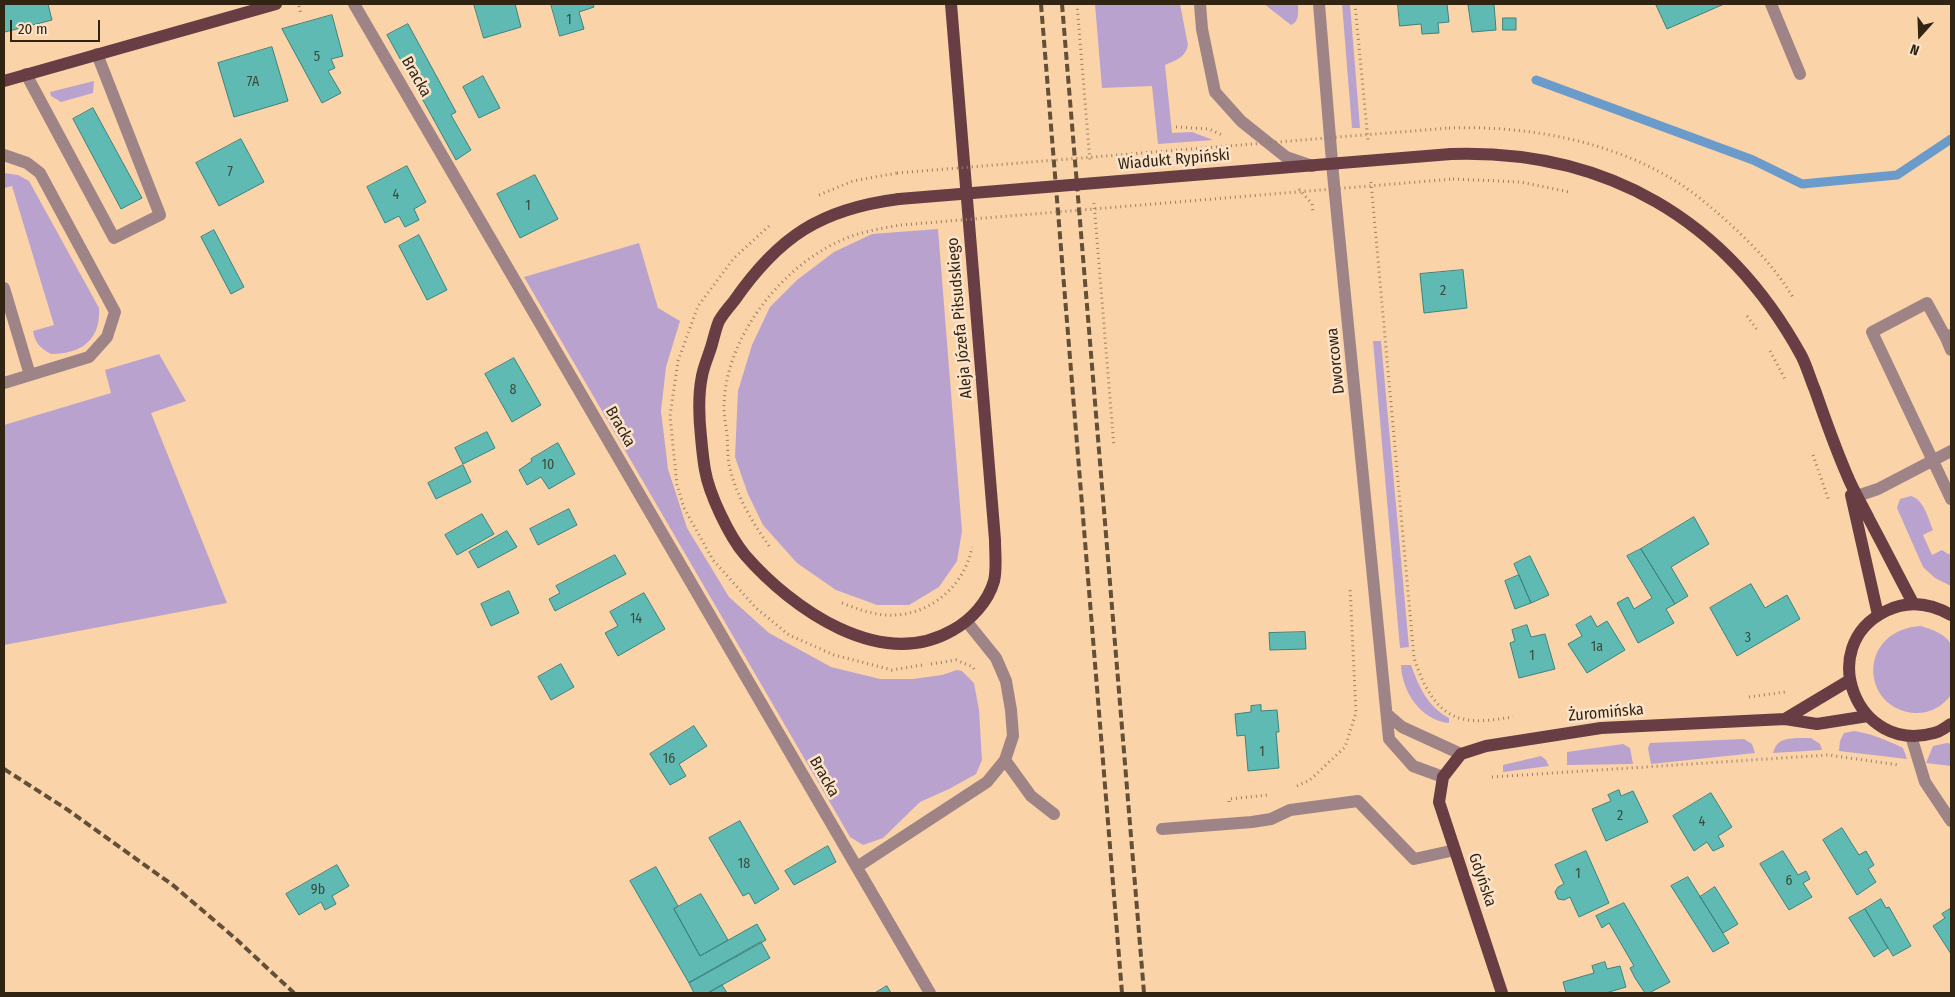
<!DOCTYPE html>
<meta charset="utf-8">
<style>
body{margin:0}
#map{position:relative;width:1955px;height:997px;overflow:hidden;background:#fad3a8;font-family:"Fira Sans Condensed",sans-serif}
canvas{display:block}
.frame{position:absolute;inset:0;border:5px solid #322413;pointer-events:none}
.north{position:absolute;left:1895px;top:10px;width:50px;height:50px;-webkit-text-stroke:4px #fbe3ca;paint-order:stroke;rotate:200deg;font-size:14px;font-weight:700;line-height:20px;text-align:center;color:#322413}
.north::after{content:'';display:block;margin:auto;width:18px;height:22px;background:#322413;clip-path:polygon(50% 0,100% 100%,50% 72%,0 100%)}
.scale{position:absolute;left:10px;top:20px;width:90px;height:22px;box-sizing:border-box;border:2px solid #322413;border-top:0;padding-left:6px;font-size:15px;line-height:18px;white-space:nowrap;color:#322413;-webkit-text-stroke:4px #fbe3ca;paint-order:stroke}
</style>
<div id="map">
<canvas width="1955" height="997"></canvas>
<div class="frame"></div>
<div class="north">N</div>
<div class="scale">20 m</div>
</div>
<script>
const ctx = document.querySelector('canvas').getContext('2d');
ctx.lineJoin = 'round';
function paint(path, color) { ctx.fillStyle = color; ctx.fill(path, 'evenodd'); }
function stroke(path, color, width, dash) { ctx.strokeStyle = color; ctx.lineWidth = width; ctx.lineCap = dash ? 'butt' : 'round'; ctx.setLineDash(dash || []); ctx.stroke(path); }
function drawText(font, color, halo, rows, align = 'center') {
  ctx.font = font + ' "Fira Sans Condensed",sans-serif'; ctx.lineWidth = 5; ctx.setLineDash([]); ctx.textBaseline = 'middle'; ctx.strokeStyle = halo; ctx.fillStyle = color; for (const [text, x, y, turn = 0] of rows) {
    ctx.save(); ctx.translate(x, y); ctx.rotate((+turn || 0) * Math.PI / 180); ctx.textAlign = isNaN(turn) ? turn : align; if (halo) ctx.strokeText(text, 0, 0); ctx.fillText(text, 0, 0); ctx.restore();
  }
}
paint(new Path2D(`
 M1095,4H1180L1188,45C1185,58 1176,60 1165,65L1172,133L1192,132L1213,140L1158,144L1152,86L1102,88Z
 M1264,4H1298C1298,12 1300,21 1291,25Z
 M1342,4H1350L1360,128H1352Z
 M94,81L93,93L61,102L51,96L50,92Z
 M4,173L18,175L29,181L99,308C101,340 81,354 51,354C40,348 35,343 33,331L54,325L12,186L4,188Z
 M938,229L962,531L957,561L939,587L909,605H877L836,590L797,563L763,525L748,494L735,457L738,391L752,345L770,307L797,280L834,252L872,234Z
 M639,243L658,308L680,321L666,367L661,411L668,469L687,528L729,597L769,633L831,667L880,679H913L942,675L957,670L962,671L974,683L979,710L982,760L976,774L949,789L920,802L883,838L863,845L850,837L846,830L524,277Z
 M1373,341H1381L1409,647L1400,648Z
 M159,354L186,401L151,413L227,603L4,645V425L111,393L105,370Z
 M1911,496C1924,500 1928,518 1933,530L1923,535L1932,555L1942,550L1948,554H1951V586L1935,578L1923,567L1897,508L1900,499Z
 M1921,626C1933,630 1944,633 1951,644V695C1942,707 1929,714 1915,713C1860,709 1857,630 1921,626Z
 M1401,665H1411C1419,687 1427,706 1449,718V723C1420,720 1402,691 1401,665Z
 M1854,731C1872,734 1887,740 1903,748L1907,759L1839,751L1840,741L1844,733Z
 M1796,738H1811L1820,744L1822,750L1773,753C1777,740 1784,739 1796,738Z
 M1744,739L1752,744L1755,753L1651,764L1648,748L1650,743Z
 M1947,743L1951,744V766L1926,763L1933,746Z
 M1623,744L1630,748L1633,764L1567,765V752Z
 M1541,756L1546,760L1549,766L1503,772V765Z`), '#baa2ce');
stroke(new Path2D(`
 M1536,80L1753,160L1802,184L1897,175L1951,139`), '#6b9bcb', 9);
const building = new Path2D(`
 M4,4H48L52,20L5,32Z
 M474,4H515L521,27L484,38Z
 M551,4H593L594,7L579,12L584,29L560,36Z
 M1398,4H1447L1449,22L1438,23L1439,33L1422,34L1421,24L1400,26Z
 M1494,4L1496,30L1472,32L1468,5Z
 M1659,4H1724L1667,29L1656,5Z
 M332,15L343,56L331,59L335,68L328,71L341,93L322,103L282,29Z
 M1503,18H1516V30H1503Z
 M408,24L456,112L451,115L471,150L456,160L387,35Z
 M272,47L288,101L234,117L218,63Z
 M483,76L500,108L479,118L463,87Z
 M93,108L142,198L121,209L73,119Z
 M241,139L264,182L219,206L196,163Z
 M407,166L426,202L414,209L419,220L405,227L399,216L385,223L367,187Z
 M535,175L558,219L520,238L497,194Z
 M214,230L244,287L231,294L201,237Z
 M419,235L447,290L427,300L399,246Z
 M1463,270L1467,308L1424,313L1420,274Z
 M514,358L541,405L512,422L485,374Z
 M487,432L495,448L463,464L455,448Z
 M558,443L575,474L549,489L541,477L527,485L519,470L532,461L531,459Z
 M463,465L471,482L436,499L428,483Z
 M569,509L577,525L538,545L530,529Z
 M482,514L494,534L457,555L445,535Z
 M1694,517L1709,544L1671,567L1688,596L1675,604L1641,549Z
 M507,531L517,547L478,568L469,552Z
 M1641,549L1675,604L1666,609L1674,623L1638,643L1617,603L1628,597L1634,609L1652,598L1627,556Z
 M615,555L626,574L555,611L549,599L560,593L556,586Z
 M1530,556L1549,595L1531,603L1514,564Z
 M1519,575L1531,603L1515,609L1505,581Z
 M1751,584L1765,608L1787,595L1800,619L1737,656L1710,608Z
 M509,591L519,613L491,626L481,604Z
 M644,593L665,629L618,656L605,633L618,626L610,612Z
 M1591,616L1597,627L1607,621L1625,650L1587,673L1568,644L1582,636L1576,625Z
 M1527,625L1531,637L1545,634L1555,669L1519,678L1510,643L1515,641L1512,630Z
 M1305,632L1306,649L1270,650L1269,633Z
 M561,664L574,687L551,700L538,677Z
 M1261,705V711L1277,710L1279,732H1276L1279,768L1248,771L1245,735L1237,736L1235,714L1251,712V706Z
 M694,726L707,746L679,764L686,776L670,785L650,754Z
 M1619,790L1621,796L1633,791L1648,822L1606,841L1592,809L1611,801L1608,795Z
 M1711,793L1732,827L1718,836L1724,846L1713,851L1707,842L1694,851L1673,816Z
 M740,821L779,889L755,904L749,893L743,896L709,838Z
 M1842,828L1859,855L1866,851L1874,865L1868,869L1876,882L1857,895L1823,840Z
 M828,846L836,862L794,885L785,871Z
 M1586,851L1609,903L1579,917L1570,897L1564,900L1558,899L1555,892L1558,887L1564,884L1555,865Z
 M1783,851L1798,875L1806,871L1810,879L1803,883L1812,897L1789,910L1760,864Z
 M337,865L349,886L332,896L336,904L325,910L321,902L299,915L286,894Z
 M656,867L678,906L674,909L700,956L757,924L766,940L689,983L630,881Z
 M1688,877L1729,943L1713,952L1671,886Z
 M1715,887L1738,924L1723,933L1700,897Z
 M701,894L728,940L700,956L674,909Z
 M1881,899L1886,908L1889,907L1911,946L1893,956L1865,909Z
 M1624,903L1670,982L1649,993H1645L1635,978L1630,968L1634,966L1609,923L1602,928L1596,916Z
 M1865,909L1888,948L1874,957L1849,918Z
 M1950,909L1951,912V954L1933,926L1945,918L1942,914Z
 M761,942L770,958L708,993H694L689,983Z
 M1605,962L1607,969L1620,966L1626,987L1606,993H1566L1563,982L1594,973L1592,966Z
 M722,985L727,993H708Z
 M887,986L891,993H875Z`);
paint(building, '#5fbab3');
stroke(building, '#3d827d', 1);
stroke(new Path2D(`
 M1077,4L1090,162
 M1355,4L1368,141
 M299,6L301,15
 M1176,127L1209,129L1222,135
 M1449,128C1534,125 1632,144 1701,199C1711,207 1720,215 1730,224C1754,246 1777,270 1794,299
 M1453,179L1520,182L1569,192
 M1371,182L1414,658C1422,682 1435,713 1463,719C1479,723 1497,719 1513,717
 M1299,189L1312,204L1313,213
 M819,195L853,181L897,173
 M1094,203L1114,447
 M769,226L734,258L698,306L678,361L670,416L677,485L684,508L713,560L756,608L789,635L834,655L892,670L922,665
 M1747,316L1758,331
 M1770,351L1785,379
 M1813,455L1829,501
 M769,546C753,523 737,497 730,469C727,458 728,446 727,435C726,426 724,417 724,408C724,337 784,262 849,237C866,231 883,228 901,225
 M842,603C857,609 871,614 886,615C928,618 965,586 972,547
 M931,664L956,660L973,667L974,669
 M1749,697L1785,692
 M1492,777L1828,755L1899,765
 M1297,786L1310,780L1345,747L1356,713L1350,587
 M1229,802V799L1268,795`), '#9b8061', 3, [1, 4]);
stroke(new Path2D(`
 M354,4L930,993
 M1200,4L1202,29L1215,92L1241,121L1286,157L1312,166
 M1319,4L1333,174L1389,739L1413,766L1443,777
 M1771,4L1800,74
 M26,74L114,238L160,215L97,54
 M4,155L27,163L40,173L115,312L107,337L89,357L4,383
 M4,288L30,375
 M1951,335L1946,338L1951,350
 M1946,338L1927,303L1872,332L1951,499
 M1857,496L1878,489L1951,451
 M1388,715L1402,727L1461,754
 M1911,736L1925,782L1951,821
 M1005,760L1031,796L1054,814
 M1162,829L1252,822L1271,819L1290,810L1358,801L1414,859L1455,850
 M857,867L987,782L1005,760L1013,736L1011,710L1006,681L996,658L967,622`), '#9e8487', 12);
stroke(new Path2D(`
 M4,81L276,4
 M1451,154C1606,149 1726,219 1801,355C1807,366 1810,379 1815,390C1825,419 1835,447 1847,475C1853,490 1862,505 1869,519C1884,547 1898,575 1913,603
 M899,199C821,209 779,236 734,301C729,307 723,314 719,321C716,328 714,337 712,344C709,355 704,365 702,376C698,395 699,418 701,437C702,448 703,459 705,470C709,494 729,536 745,555C792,609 881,672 953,630C971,620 988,602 994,581C997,569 995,553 995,540L951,4
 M1851,495L1878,615
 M1951,615C1930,603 1908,600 1886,611C1814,646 1857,755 1934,733C1940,732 1946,727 1951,724
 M1785,719L1850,680
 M1502,993L1439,802L1443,777L1461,754L1486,746L1601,728L1785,719L1817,724L1868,716`), '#683d44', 12);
stroke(new Path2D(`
 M1041,4L1122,993
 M1062,4L1144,993
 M4,769L68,810L174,886L236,939L294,993`), '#645038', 4, [8, 4]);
stroke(new Path2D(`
 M897,173L1449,128
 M901,225L1453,179`), '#9b8061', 3, [1, 4]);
stroke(new Path2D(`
 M899,199L1451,154`), '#683d44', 12);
drawText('14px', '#3d4a3b', null, [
 ["1",569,20],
 ["5",317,57],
 ["7A",253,82],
 ["7",230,172],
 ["4",396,195],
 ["1",528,206],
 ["2",1443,291],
 ["8",513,390],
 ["10",548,465],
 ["14",636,619],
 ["3",1748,638],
 ["1a",1597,647],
 ["1",1532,656],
 ["1",1262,752],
 ["16",669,759],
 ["2",1620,816],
 ["4",1702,822],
 ["18",744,864],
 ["1",1578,874],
 ["6",1789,881],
 ["9b",318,890]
]);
drawText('16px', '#322413', '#fbe3ca', [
 ["Bracka",416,77,60],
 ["Wiadukt Rypiński",1174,160,-5],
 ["Aleja Józefa Piłsudskiego",960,318,-95],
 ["Dworcowa",1336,361,-96],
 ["Bracka",620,427,60],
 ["Żuromińska",1606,713,-5],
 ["Bracka",824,777,60],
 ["Gdyńska",1482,880,71]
]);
</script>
